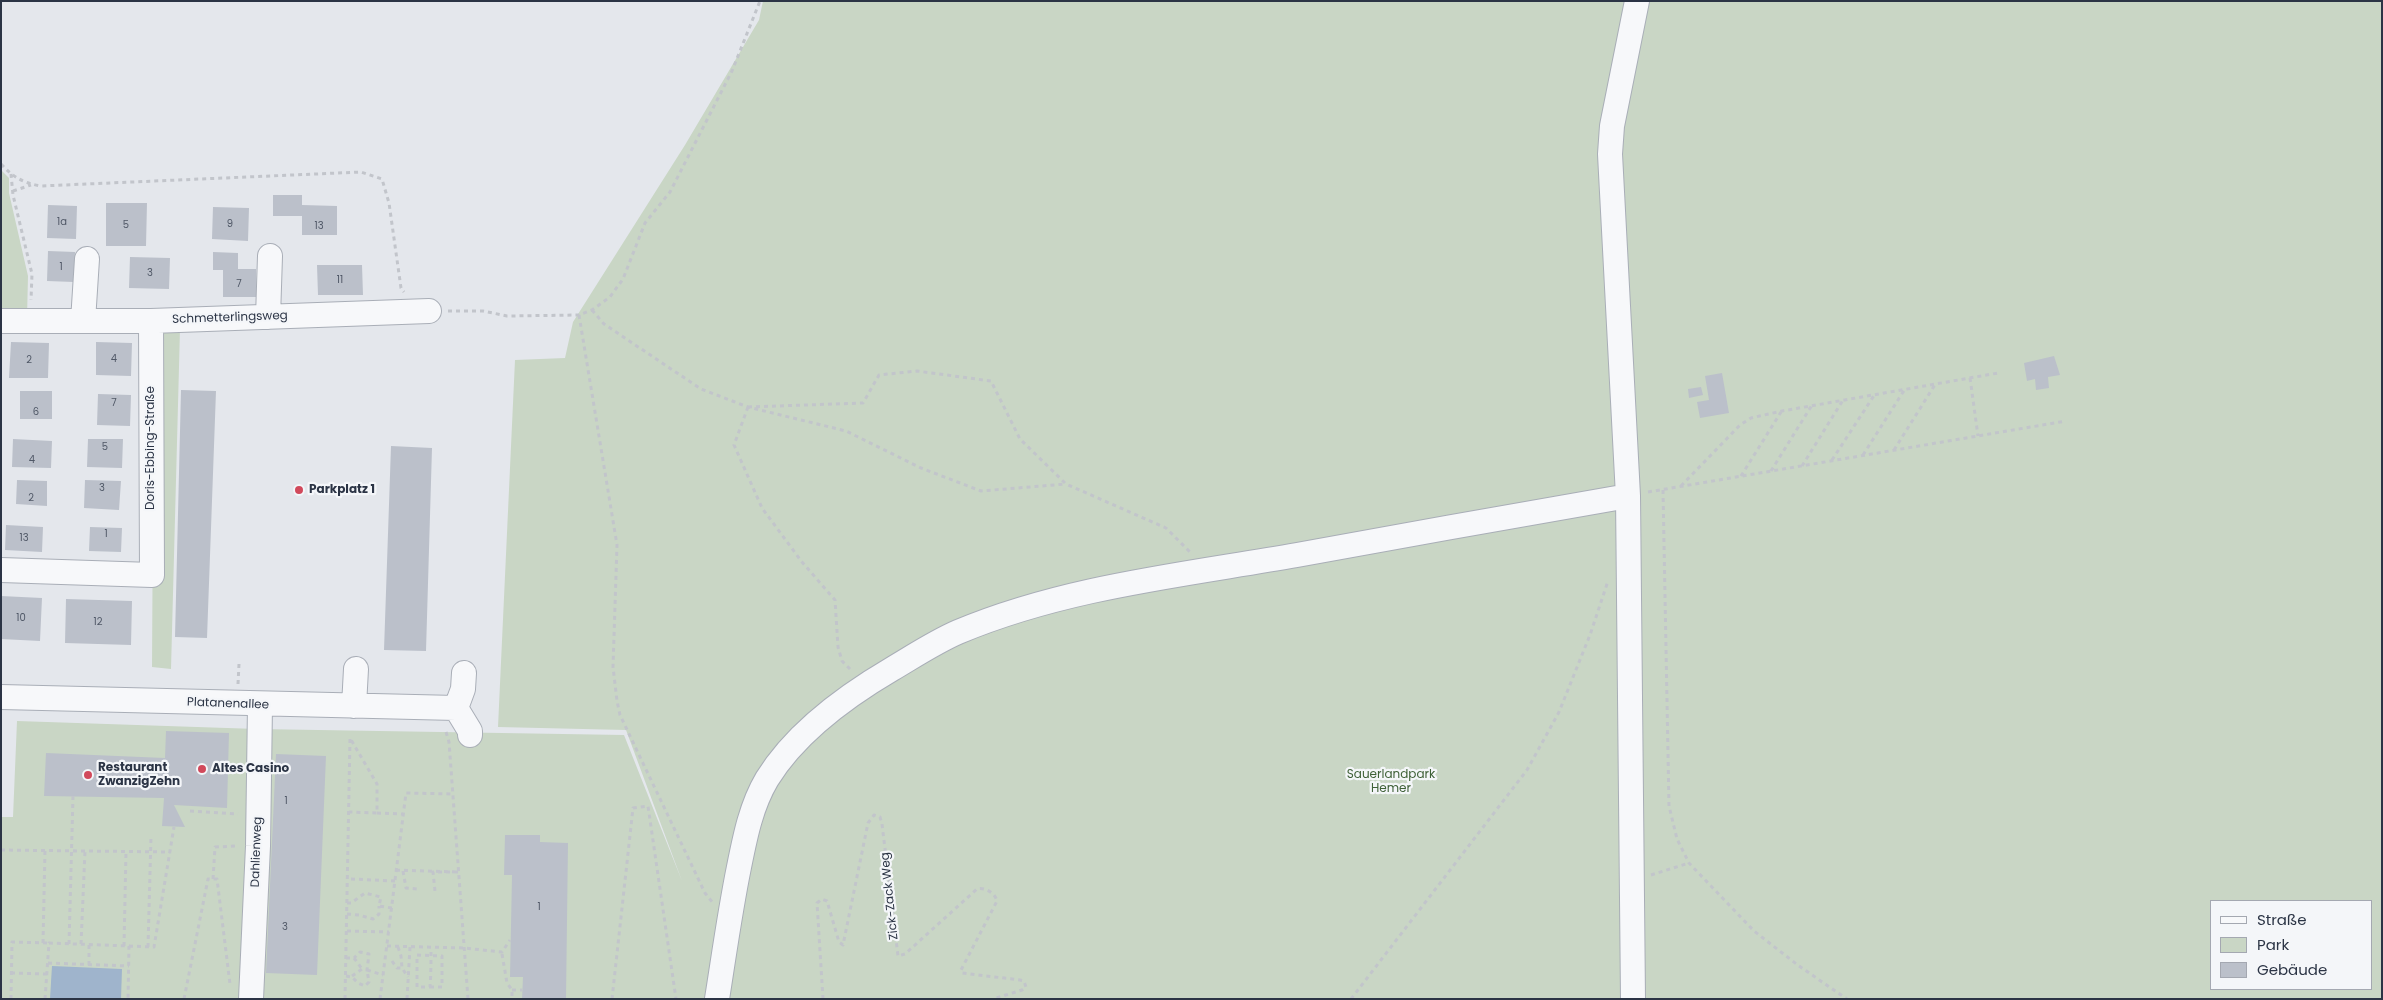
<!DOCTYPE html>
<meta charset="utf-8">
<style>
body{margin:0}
#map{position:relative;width:2383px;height:1000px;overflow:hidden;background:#e4e7ec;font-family:Poppins,sans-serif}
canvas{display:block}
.frame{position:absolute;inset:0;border:2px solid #2b3445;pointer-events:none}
.legend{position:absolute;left:2210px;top:900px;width:162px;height:90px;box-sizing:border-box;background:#f4f6f9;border:1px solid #a4a8b1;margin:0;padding:6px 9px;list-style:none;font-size:15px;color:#2b3445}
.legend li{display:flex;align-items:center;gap:10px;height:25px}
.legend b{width:25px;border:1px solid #a4a8b1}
</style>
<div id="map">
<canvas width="2383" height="1000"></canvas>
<div class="frame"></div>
<ul class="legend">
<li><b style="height:6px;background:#f7f8fa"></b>Straße</li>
<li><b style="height:14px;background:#c9d6c5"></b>Park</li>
<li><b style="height:14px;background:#bbc0ca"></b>Gebäude</li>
</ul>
</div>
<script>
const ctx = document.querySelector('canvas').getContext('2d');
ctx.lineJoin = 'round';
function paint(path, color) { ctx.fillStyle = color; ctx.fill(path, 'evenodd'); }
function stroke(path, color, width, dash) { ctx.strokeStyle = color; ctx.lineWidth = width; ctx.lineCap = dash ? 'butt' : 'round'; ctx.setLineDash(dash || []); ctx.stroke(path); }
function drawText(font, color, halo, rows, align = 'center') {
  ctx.font = font + ' Poppins,sans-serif'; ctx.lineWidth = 4.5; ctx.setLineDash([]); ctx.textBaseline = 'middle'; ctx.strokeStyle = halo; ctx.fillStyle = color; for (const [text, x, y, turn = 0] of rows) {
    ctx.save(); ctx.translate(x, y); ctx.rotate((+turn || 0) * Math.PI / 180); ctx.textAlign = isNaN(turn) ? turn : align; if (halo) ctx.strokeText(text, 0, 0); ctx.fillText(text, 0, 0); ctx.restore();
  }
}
paint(new Path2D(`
 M763,1H2382V999H1V817H13L17,721L257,729L624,735L682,881L626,730L498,727L515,360L565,358L573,322L685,145L759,20ZM2212,901H2372V989H2212Z
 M1,170L9,178V193L28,276L27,318H1Z
 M154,329H180L171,669L152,667Z`), '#c9d6c5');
paint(new Path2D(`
 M52,966L122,969L121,999H50Z`), '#9fb4cc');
paint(new Path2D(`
 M273,195H302V205L337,206V235H302V216H273Z
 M106,203H147L146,246H106Z
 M48,205L77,206L76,239L47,238Z
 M213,207L249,208L248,241L212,239Z
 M48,251L75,252L74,282L47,281Z
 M213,252L238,253V269H256V297H223V270H213Z
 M130,257L170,258L169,289L129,288Z
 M317,265H362L363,295H318Z
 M11,342L49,343L48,378H9Z
 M96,342L132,343L131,376L96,375Z
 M2054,356L2060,375L2048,377L2049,388L2036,390L2035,379L2027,381L2024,363Z
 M1722,373L1729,413L1700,418L1697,402L1709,400L1705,376Z
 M1701,387L1703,395L1689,398L1688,389Z
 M181,390L216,391L207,638L175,637Z
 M20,391H52V419H20Z
 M98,394L131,395L130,426L97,425Z
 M13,439L52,441L51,468L12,467Z
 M88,439H123L122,468L87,467Z
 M391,446L432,448L426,651L384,650Z
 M17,480L47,481V506L16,504Z
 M85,480L121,481L119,510L84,508Z
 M6,525L43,527L42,552L5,550Z
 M90,527L122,528L121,552L89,551Z
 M1,596L42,598L40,641L1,639Z
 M66,599L132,601L131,645L65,643Z
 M166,731L229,733L227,808L174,805L185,827L162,826L164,798L44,796L46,753L165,758Z
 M276,754L326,756L317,975L266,973Z
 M505,835H540V842L568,843L566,999H522L523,977H510L512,875H504Z`), '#bbc0ca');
const minor = new Path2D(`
 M268,317L270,256
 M1,321H151L429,311
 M83,321L87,259
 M1,570L152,575L151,321
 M1,697L456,708
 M354,706L356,669
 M456,708L463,689L464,673
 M456,708L470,731V735
 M251,999L258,846L260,705
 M717,999C724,955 730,911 739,867C745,837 751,806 767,779C796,732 846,696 892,669C914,656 935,642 958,632C1065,587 1183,575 1297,555C1407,535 1518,515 1628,496
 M1633,999L1628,496L1610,154L1612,126L1637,1`);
stroke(minor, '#a9aeb7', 26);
stroke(new Path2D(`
 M1,164C13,177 23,183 41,186L361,172L382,179L389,203L401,288L404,292
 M11,174L13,195L32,274L31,300
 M13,191L31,185
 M592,310L604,324L701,389L748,407L846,431L921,468L981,491L1066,484
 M448,311H483L507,316L579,315L592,310L610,297L623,279L645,223L670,192L732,71L760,1
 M579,315L617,545L613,667L617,701L620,715L705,893L713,903
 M1970,378L1978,436
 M748,407L863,403L879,375L917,371L991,381L1020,439L1066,484L1166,528L1190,552
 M748,407L734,445L762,508L802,562L835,600L838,647L842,661L852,671
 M1894,450L1936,383
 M1863,455L1905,389
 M1832,460L1875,394
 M1802,466L1843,400
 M1771,471L1812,405
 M1741,476L1781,412
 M1681,486L1740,425L1751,418L1782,411L1998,373
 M1663,490L1669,806L1677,839L1689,863L1754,931L1799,966L1847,999
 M1648,492L2066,421
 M238,684L239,664
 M446,732L449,742L468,999
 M190,811L238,814
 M377,813L403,814
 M1,850L171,852
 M396,870L459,872H433L435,891
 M403,871L406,888L418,889
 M1651,875L1689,863
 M213,879L215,847L237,846
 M351,879L395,881
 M347,903H351L365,893L381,897L379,906L392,908
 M347,914L359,915L373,919L379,914V906
 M347,931L389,932
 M43,943L45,850
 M69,944L73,796
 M81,944L85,851
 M124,946L126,851
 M129,946L154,947L174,827
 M387,946L464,948L502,952L510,940
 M148,947L151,836
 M398,947L401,956L402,968
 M502,954L507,983L512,990V999
 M346,958H354L362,969
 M392,961L397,968H402L408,977
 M48,963L129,966
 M89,965V945
 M11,973L47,974
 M346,976L352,977L358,983L365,986L369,982L367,970L383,975
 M352,976L362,969L367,970L369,954L360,952L354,958
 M430,987H442V956L417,955V987H430C431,974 431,961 431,948
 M512,990H522
 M11,999L12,942L49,943
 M45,999L49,943L129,946L128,999
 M184,999L208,879H217L230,984
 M345,999L350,738L377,784V813L349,812
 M380,999L406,793L453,794
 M407,999L410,947
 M612,999L633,808L648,806L676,999
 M823,999L817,903L822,899L827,901L839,942L843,945L868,823L874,815L880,817L882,824L898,956L905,954L977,889C985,887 995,893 997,901L961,970L962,973L1020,980L1024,981L1026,987L1022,990L993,999
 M1351,999L1527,770L1559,712L1590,635L1608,581`), '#c2c5cb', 3, [4, 4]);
stroke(minor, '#f7f8fa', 24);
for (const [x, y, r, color] of [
 [299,490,5,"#d1495b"],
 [202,769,5,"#d1495b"],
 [88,775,5,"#d1495b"]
]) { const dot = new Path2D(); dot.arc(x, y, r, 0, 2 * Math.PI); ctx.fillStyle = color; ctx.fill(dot); stroke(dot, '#f4f6f9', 2); }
drawText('10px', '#4f5766', null, [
 ["1a",62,222],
 ["9",230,224],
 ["5",126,225],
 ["13",319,226],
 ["1",61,267],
 ["3",150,273],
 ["11",340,280],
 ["7",239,284],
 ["4",114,359],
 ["2",29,360],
 ["7",114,403],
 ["6",36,412],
 ["5",105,447],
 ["4",32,460],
 ["3",102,488],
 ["2",31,498],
 ["1",106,534],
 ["13",24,538],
 ["10",21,618],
 ["12",98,622],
 ["1",286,801],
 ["1",539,907],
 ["3",285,927]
]);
drawText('12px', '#2b3445', '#f4f6f9', [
 ["Schmetterlingsweg",230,318,-2],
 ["Doris-Ebbing-Straße",151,448,-90],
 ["Platanenallee",228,704,2],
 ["Dahlienweg",257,852,-88],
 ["Zick-Zack Weg",890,896,-96]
]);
drawText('bold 12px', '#2b3445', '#f4f6f9', [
 ["Parkplatz 1",309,490],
 ["Restaurant",98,768],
 ["ZwanzigZehn",98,782],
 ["Altes Casino",212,769]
], 'left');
drawText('12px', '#3f6138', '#f4f6f9', [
 ["Sauerlandpark",1391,775],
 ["Hemer",1391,789]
]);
</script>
